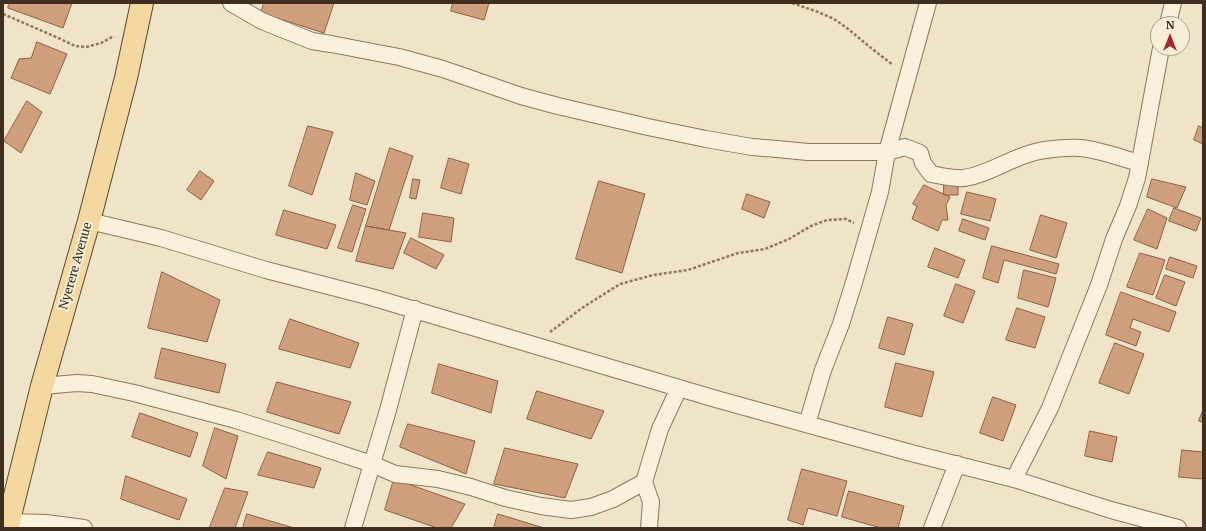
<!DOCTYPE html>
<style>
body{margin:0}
#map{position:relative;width:1206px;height:531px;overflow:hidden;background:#f0e4c8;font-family:Merriweather,serif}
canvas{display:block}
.frame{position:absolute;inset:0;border:4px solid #3d2e20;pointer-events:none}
.north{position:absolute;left:1150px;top:16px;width:40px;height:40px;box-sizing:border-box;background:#f7eed8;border:1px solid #ada18e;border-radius:50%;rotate:0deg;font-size:11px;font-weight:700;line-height:16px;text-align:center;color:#3d2e20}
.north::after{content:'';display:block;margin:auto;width:14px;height:18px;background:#9e2a2b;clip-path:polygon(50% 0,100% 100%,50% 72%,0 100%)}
</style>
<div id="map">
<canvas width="1206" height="531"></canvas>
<div class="frame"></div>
<div class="north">N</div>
</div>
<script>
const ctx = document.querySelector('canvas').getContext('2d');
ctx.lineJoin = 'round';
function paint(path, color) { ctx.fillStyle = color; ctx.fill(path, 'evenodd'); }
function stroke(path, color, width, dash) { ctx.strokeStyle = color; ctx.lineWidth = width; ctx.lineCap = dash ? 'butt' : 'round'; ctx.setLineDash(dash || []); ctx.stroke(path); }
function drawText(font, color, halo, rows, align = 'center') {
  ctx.font = font + ' Merriweather,serif'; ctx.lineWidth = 4; ctx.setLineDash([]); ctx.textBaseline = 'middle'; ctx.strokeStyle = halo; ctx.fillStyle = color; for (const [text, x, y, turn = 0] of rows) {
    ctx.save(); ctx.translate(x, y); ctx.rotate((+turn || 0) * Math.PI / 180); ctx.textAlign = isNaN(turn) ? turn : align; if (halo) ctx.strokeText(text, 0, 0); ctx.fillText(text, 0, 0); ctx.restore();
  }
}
const building = new Path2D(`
 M10,3H72L63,28L8,8Z
 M264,3H334L324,33L261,13Z
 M453,3H489L484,20L451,11Z
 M37,42L67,54L50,94L11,78L19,59L31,58Z
 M27,101L42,112L21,153L4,141Z
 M308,126L333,132L312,195L289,186Z
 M1199,126L1203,128V144L1194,140Z
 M390,148L413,156L389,230L366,226Z
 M449,158L469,164L461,194L441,188Z
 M200,171L214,181L201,200L187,190Z
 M356,173L375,181L367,205L350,200Z
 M413,179L420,180L416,199L410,198Z
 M1152,179L1186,187L1177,208L1147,197Z
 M599,181L645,194L622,273L576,259Z
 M944,184L958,185V195H944Z
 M924,185L950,197L946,205L948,220H942L938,231L912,219L917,206L913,204Z
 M967,192L996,199L990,221L961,214Z
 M747,194L770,202L764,218L742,209Z
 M353,205L366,209L352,252L338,248Z
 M1174,208L1201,218L1196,231L1169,221Z
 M1148,209L1167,218L1157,249L1134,240Z
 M284,210L336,225L327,249L276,235Z
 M423,213L454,218L451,242L419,237Z
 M1041,215L1067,223L1056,258L1030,250Z
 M963,219L989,228L985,240L959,231Z
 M366,226L406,233L393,269L356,261Z
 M411,238L444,255L436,269L404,253Z
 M992,246L1059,264L1056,274L1004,260L998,283L983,278Z
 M935,248L965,260L958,278L928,267Z
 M1140,253L1165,260L1153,295L1127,287Z
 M1170,257L1197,266L1193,278L1166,269Z
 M1024,270L1056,278L1048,307L1018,298Z
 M162,272L220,300L207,342L148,328Z
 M1165,275L1185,282L1176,306L1156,298Z
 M956,284L975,291L963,323L944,316Z
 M1121,292L1176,312L1169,332L1133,319L1130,328L1141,332L1136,346L1106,335Z
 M1017,308L1045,317L1035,348L1006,340Z
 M888,317L913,324L904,355L879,348Z
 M290,319L359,343L350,368L279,349Z
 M1115,343L1144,354L1129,394L1099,383Z
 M162,348L226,364L219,393L155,378Z
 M896,363L934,372L922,417L885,407Z
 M439,364L498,381L491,413L432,393Z
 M277,382L351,402L339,434L267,412Z
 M537,391L604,411L591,439L527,419Z
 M993,397L1016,405L1003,441L980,433Z
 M1203,410V422L1199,421Z
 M140,413L198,433L190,457L132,437Z
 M408,424L475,441L466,474L400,447Z
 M215,428L238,436L226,479L203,466Z
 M1090,431L1117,437L1112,462L1085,456Z
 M505,448L578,464L565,498L494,484Z
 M1182,450L1203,452V479L1179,477Z
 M268,452L321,468L314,488L258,475Z
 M802,469L847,481L837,516L808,508L803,525L788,520Z
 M126,476L187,499L179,520L121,499Z
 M394,479L465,504L451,528H437L385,510Z
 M225,488L248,492L235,528H212L210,527Z
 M849,491L904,506L898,528H881L842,517Z
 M247,514L294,528H243Z
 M498,514L544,528H494Z`);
paint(building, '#cf9f7d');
stroke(building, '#8d5f41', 1);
const street = new Path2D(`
 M231,3L262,21L312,41L331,44L399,57L443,69L521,96L558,106L648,127L706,139L752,147L777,149L808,152H887L905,147L920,153L923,163L931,174C942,176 953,179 964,178C990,174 1010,158 1035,152C1047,149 1068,147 1081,148C1100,150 1121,158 1140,163
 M1168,24L1173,3
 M89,221L161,238L266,270L371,297L716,399L911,453L1014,479L1111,510L1178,528
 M42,386L77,383L92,384L134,393L236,420L293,438L372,464L395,474L438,479L471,487L505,498L541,506L571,510L591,507L613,499L644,482
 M807,424L823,370L841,324L855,279L880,192L887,152L928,3
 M1014,479L1050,408L1099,285L1114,239L1128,206L1137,178L1161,48
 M9,522L46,523L84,528
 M353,528L388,410L415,309
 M649,528L651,502L644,482L660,429L679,388
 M932,528L957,464`);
const primary = new Path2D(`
 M7,528L42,386L89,221L126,78L142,3`);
stroke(street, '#8d765c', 18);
stroke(primary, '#5b4430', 24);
stroke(new Path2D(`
 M792,3L818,12L834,19L847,28L871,48L893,65
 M3,14L54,36L75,46L86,47L101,43L114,36
 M550,332L582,308L620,284L653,275L688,270L738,253L765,249L789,239L811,226L827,220L846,219L854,223`), '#8d765c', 2.5, [3, 2]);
stroke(street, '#faf1dc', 16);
stroke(primary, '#f3d9a0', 22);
drawText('12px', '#3d2e20', '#f7eed8', [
 ["Nyerere Avenue",76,266,-74]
]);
</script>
